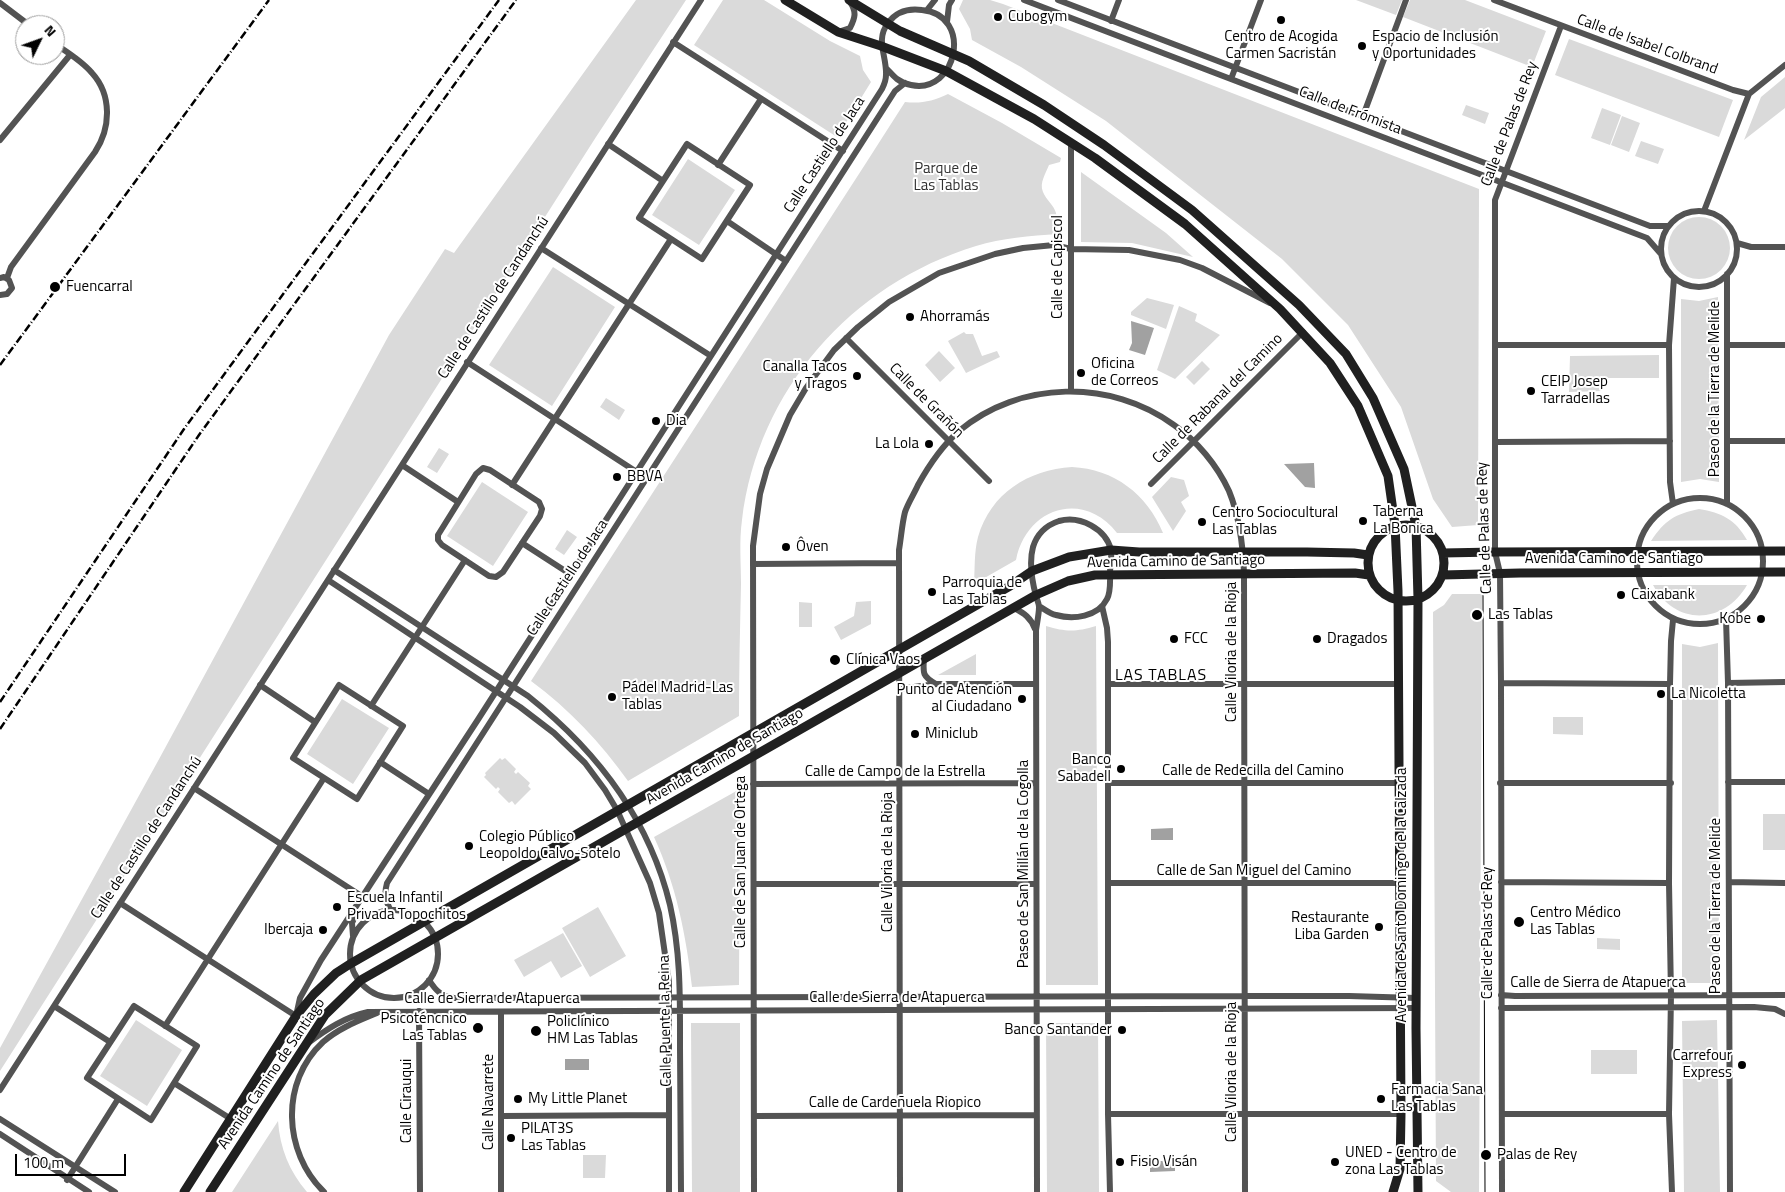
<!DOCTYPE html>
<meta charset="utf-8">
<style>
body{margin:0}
#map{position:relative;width:1785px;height:1192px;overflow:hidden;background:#fff;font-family:"Titillium Web",sans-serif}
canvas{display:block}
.north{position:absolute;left:15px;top:15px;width:50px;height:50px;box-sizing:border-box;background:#fff;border:1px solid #999;border-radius:50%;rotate:48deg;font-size:14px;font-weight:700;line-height:20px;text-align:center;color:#000}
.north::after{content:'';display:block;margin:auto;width:18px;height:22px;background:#000;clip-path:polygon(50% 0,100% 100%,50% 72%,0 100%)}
.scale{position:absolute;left:15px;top:1154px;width:111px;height:22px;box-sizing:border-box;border:2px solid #000;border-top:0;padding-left:6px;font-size:15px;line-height:18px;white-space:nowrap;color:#000;-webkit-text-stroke:4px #fff;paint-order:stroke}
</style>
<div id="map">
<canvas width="1785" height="1192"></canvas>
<div class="north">N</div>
<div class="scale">100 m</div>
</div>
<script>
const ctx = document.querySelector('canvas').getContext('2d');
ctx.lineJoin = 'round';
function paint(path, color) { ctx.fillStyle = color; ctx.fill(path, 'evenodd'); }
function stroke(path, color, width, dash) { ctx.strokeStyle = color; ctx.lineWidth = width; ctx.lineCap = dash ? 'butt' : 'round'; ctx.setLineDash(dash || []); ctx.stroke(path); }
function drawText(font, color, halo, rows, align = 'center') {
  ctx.font = font + ' "Titillium Web",sans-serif'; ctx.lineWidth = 4; ctx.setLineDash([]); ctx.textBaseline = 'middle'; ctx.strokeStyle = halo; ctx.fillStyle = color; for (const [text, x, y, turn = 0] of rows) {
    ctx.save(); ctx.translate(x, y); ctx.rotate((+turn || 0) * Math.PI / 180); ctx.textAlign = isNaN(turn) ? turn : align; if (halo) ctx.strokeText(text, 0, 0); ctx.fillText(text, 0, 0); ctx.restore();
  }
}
paint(new Path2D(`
 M636,0H686L596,137L0,1071V1048L158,761L389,335L445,249L454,253Z
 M723,0H764L830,41L860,56L863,70L871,82L837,137L694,45Z
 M963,0H990L1003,4L1479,189L1478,525L1452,527L1433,499L1401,407L1348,325L1282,259L1106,121L1021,67L972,40L970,29L959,9Z
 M1356,0H1402L1396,15Z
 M1410,0H1465L1546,31L1532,67L1403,17Z
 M1569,39L1733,100L1719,137L1555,75Z
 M1785,77V108L1744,140L1761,97Z
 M948,94L1002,123L1061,158L1060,162L1049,165C1046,173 1039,183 1043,192C1046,200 1054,205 1056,213C1057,220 1057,227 1058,234C1030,236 1002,238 976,246C851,284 758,390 742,520C739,541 741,563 741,584C740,628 739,672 739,716L628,781C601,743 569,709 531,681L866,163L905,102C921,104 933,101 948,94Z
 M1466,105L1489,113L1485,124L1462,115Z
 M1602,108L1621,115L1610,145L1591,138Z
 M1622,116L1640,123L1629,152L1611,145Z
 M1641,141L1664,149L1658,164L1635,156Z
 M688,159L735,190L699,245L652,215Z
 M1081,172L1166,233L1193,257L1132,243L1081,242Z
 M1668 248a31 31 0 1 1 62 0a31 31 0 1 1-62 0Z
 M553,267L615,307L552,406L489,365Z
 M1718,297L1719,482L1700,479L1681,482V299L1699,301Z
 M1147,298L1174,305L1166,329L1131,315V312Z
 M1179,306L1197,314L1195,321L1220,335L1175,379L1157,370Z
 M964,332L966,334H973L982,356L997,351L1000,357L966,373L948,341Z
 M939,351L955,368L940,382L925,365Z
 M1659,355V378H1602V391L1569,392L1570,356Z
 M1202,361L1210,369L1194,385L1186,377Z
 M606,398L625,410L619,420L600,407Z
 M439,448L449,454L437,473L427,467Z
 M1072,467C1114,469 1147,494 1163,533H1117C1083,489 1026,508 1016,560L974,584C975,568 974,552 978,537C991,493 1028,470 1072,467Z
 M1171,477L1184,480L1189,496L1181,502L1186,511L1173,531L1152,497Z
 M482,482L528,512L493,566L447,536Z
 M1699,509C1722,513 1735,519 1747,540L1651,541C1665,520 1675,514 1699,509Z
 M567,530L577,537L564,555L555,549Z
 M1653,585H1747C1724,625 1675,626 1653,585Z
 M1452,594H1482L1479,1192H1451L1436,1181L1433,612L1444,605Z
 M871,601V624L841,640L834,627L854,616L856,602Z
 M799,602L812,603V627H799Z
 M1046,626C1066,632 1076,632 1096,626L1098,985H1046Z
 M1718,643L1719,983H1682V644L1700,647Z
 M976,654V675H938Z
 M342,699L389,728L353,784L307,754Z
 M1553,717H1583V735L1553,734Z
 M500,758L502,760L505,758L516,769L514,772L516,774L518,772L530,783L528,786L531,789L515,805L512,801L509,803L498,792L500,789L498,787L496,789L484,777L486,775L485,773Z
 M740,789L739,985L692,987C686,934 676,885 654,837Z
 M1763,814H1785V850H1763Z
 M598,907L626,956L590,977L562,928Z
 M563,933L582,966L561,978L551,961L524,977L514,960Z
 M1597,938L1620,939V950L1597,949Z
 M136,1020L182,1050L147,1106L100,1076Z
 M1717,1020L1720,1192H1684L1682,1021Z
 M691,1023H740V1192H692Z
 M1046,1023H1098L1099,1192H1047Z
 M1591,1050H1637V1074H1591Z
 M278,1121C280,1148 289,1171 307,1192H232Z
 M583,1155H606L605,1178H583Z`), '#dadada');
paint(new Path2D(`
 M1131,321L1154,328L1145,355L1129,350L1132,343Z
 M1314,463L1315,488L1305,487L1284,464Z
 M1173,828V840H1151V829Z
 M565,1059H589V1070H565Z
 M1150,1161H1175V1171L1150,1172Z`), '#a1a1a1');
stroke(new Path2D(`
 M1024,0L1647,238L1661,254
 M1058,0L1650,226H1668
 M1494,0L1733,90L1749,94
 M0,3L29,25
 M927,10L935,0
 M1111,21L1119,0
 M947,22L949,5L952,0
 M838,32L850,28C855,18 857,12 850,2
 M673,42L843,151
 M1231,79L1261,0
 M1749,94L1785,65
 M1363,116L1406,0
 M0,140L70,55
 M608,144L663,181
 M687,144L750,185L702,259L639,218Z
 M718,165L761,99
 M1661 249a38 38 0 1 1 76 0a38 38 0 1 1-76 0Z
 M1704,211L1749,94
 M727,221L786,261
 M1737,243L1751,247H1785
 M541,248L711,356
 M1727,274V504
 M0,278L4,277L9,280L12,288L7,294L0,295
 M7,278L11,267L95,152C111,128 112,95 92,73C82,61 67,52 55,44
 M846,338L989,481
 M1495,345H1669
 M1728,345H1785
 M467,362L646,478
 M1071,391V142
 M1728,441H1785
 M1495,442L1670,441
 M402,465L458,502
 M483,468L490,470L539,502L542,509L540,516L503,572L496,577L489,576L442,545L438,540V535L476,474Z
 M1151,484L1303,332
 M512,485L671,239
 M1637 561a63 63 0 1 1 126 0a63 63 0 1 1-126 0Z
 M1673,504L1670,482L1669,345L1674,278
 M522,543L570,574
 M753,564L899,563
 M334,570L528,696C597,751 649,818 670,905C681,954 680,999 680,1048C680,1096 681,1144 681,1192
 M328,580L520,707L554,733L585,763L605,790L617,810L650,883L659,913L669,982V1192
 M1102,606L1107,628L1108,642V1114L1110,1192
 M1014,608C1024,613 1031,618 1035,629
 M1726,619L1728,683L1730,1192
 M924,658C923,673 922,676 936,684
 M1501,683L1670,684
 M1728,683L1785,682
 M1108,684H1398
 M260,685L315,722
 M339,685L403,726L357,799L293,758Z
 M899,689L936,684H1036
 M371,706L465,560
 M380,762L429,794
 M1728,782H1785
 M1108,783H1399
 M1500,783H1671
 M753,784L1036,783
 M194,788L363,897
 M1501,882L1669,883
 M1729,882L1785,883
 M1108,883H1399
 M754,884H1036
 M120,903L296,1016L300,998L321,960L479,718L882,89C884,85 886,80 886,75C887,56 875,40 888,23C896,12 908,8 922,10C974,15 957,95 911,85C906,84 901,82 897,79C893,76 890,72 886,68
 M350 954a44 44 0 1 1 88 0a44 44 0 1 1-88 0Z
 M391,911C385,900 384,894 387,883L895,91L905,83
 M353,936L352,923L356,914
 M429,980C436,991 441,996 454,998L1245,996H1349L1416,998
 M1501,995L1515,996L1785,995
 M54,1006L110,1042
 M134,1006L197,1046L151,1120L87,1078Z
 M1501,1008L1754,1007L1775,1009L1785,1014
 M419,1011L420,1192
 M501,1012V1192
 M165,1026L324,778
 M308,1043C327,1029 345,1017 368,1012L1416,1008
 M174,1083L231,1119
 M0,1090L701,0
 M1108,1114H1401
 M1502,1114H1669
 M502,1116L668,1115
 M754,1116L1036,1115
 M0,1119L115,1192
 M0,1134L89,1192
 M67,1180L118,1099
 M324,1192C283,1152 280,1082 323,1042C339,1028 358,1021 377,1013
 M754,1192L753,546L760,494L767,469L790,415L806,388L834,350L858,327L889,302L939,273L995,254L1023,248L1054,245L1071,249L1129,250L1180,260L1202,268L1270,303
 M900,1192L899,550C901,538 902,524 905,512C908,503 914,494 918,485C929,465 942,446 959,431C1020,380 1111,379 1174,425C1197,441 1217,465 1229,491C1240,518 1243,545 1244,573L1245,1192
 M1037,1192L1036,630C1037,623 1039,614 1039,607C1039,603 1037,600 1036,596C1032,581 1029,562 1033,547C1037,534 1047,525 1059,521C1080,515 1106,529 1111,550C1112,557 1110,566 1110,573C1110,581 1111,592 1107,599C1098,617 1073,620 1056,615C1050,614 1044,609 1039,606
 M1502,1192L1501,683L1500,573L1495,552V200L1561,26
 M1672,1192L1669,1114L1671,995L1669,883L1670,684L1671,641L1673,620`), '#535353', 6);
stroke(new Path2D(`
 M785,0L838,32L881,46L946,71L1034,119L1095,158L1185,224L1280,309L1330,363L1358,406L1388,476L1395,525L1398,591L1401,1114L1400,1169L1393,1192
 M849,0L900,31L969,61L1044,105L1104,145L1192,210L1299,305L1346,354L1373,398L1404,469L1416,526L1418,599L1416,1028L1418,1192
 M1368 563a38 38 0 1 1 76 0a38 38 0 1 1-76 0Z
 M1443,553L1495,552L1785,551
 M1443,575L1520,573L1785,572
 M184,1192L296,1016L314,994L336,973L350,964L1010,586L1032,571L1069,557L1111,550L1139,552H1307L1354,553L1368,555
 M210,1192L325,1015L361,980L1036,595L1068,581L1095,575L1355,573L1369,575`), '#202020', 9);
stroke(new Path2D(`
 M1483,594L1485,1192`), '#000', 1);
stroke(new Path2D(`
 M0,365L269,0
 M0,702L184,429L499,0
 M0,729L199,435L516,0`), '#000', 2.5, [8, 2.5, 1, 2.5]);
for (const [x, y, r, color] of [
 [998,17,5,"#000"],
 [1281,20,5,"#000"],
 [1362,46,5,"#000"],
 [55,287,6,"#000"],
 [910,317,5,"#000"],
 [1081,373,5,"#000"],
 [857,376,5,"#000"],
 [1531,391,5,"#000"],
 [656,421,5,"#000"],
 [929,444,5,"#000"],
 [617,477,5,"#000"],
 [1363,521,5,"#000"],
 [1202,522,5,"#000"],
 [786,547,5,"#000"],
 [932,592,5,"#000"],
 [1621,595,5,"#000"],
 [1477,615,6,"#000"],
 [1761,619,5,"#000"],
 [1174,639,5,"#000"],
 [1317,639,5,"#000"],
 [835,660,6,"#000"],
 [1661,694,5,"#000"],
 [612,697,5,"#000"],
 [1022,699,5,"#000"],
 [915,734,5,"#000"],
 [1121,769,5,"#000"],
 [469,846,5,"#000"],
 [337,907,5,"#000"],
 [1519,922,6,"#000"],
 [1379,927,5,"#000"],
 [323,930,5,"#000"],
 [478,1028,6,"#000"],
 [1122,1030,5,"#000"],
 [536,1031,6,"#000"],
 [1742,1065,5,"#000"],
 [518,1099,5,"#000"],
 [1381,1099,5,"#000"],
 [511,1138,5,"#000"],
 [1486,1155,6,"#000"],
 [1120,1162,5,"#000"],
 [1335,1162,5,"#000"]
]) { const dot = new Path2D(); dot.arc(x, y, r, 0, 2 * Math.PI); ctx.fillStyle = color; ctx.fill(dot); stroke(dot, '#fff', 2); }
drawText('15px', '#000', '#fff', [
 ["Cubogym",1008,17],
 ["Centro de Acogida",1281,37,"center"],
 ["Carmen Sacristán",1281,54,"center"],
 ["Espacio de Inclusión",1372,37],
 ["y Oportunidades",1372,54],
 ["Fuencarral",66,287],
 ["Ahorramás",920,317],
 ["Oficina",1091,364],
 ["de Correos",1091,381],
 ["Canalla Tacos",847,367,"right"],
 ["y Tragos",847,384,"right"],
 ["CEIP Josep",1541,382],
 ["Tarradellas",1541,399],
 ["Dia",666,421],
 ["La Lola",919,444,"right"],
 ["BBVA",627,477],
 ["Taberna",1373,512],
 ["La Bonica",1373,529],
 ["Centro Sociocultural",1212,513],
 ["Las Tablas",1212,530],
 ["Ôven",796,547],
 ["Parroquia de",942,583],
 ["Las Tablas",942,600],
 ["Caixabank",1631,595],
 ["Las Tablas",1488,615],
 ["Kobe",1751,619,"right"],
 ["FCC",1184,639],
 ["Dragados",1327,639],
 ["Clínica Vaos",846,660],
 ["Pádel Madrid-Las",622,688],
 ["Tablas",622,705],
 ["Punto de Atención",1012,690,"right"],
 ["al Ciudadano",1012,707,"right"],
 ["La Nicoletta",1671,694],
 ["Miniclub",925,734],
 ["Banco",1111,760,"right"],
 ["Sabadell",1111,777,"right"],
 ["Colegio Público",479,837],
 ["Leopoldo Calvo-Sotelo",479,854],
 ["Escuela Infantil",347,898],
 ["Privada Topochitos",347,915],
 ["Centro Médico",1530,913],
 ["Las Tablas",1530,930],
 ["Restaurante",1369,918,"right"],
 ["Liba Garden",1369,935,"right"],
 ["Ibercaja",313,930,"right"],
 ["Psicoténcnico",467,1019,"right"],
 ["Las Tablas",467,1036,"right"],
 ["Policlínico",547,1022],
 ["HM Las Tablas",547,1039],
 ["Banco Santander",1112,1030,"right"],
 ["Carrefour",1732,1056,"right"],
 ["Express",1732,1073,"right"],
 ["Farmacia Sana",1391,1090],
 ["Las Tablas",1391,1107],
 ["My Little Planet",528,1099],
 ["PILAT3S",521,1129],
 ["Las Tablas",521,1146],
 ["UNED - Centro de",1345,1153],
 ["zona Las Tablas",1345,1170],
 ["Palas de Rey",1497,1155],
 ["Fisio Visán",1130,1162]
], 'left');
drawText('15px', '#000', '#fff', [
 ["Calle de Isabel Colbrand",1647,45,20],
 ["Calle de Frómista",1350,111,21],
 ["Calle de Palas de Rey",1510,124,-69],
 ["Calle Castiello de Jaca",825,155,-57],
 ["Calle de Capiscol",1058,267,-90],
 ["Calle de Castillo de Candanchú",494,298,-57],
 ["Paseo de la Tierra de Melide",1715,389,-90],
 ["Calle de Rabanal del Camino",1218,399,-45],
 ["Calle de Grañón",926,401,45],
 ["Calle de Palas de Rey",1485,528,-92],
 ["Avenida Camino de Santiago",1614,559],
 ["Avenida Camino de Santiago",1176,562,-1],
 ["Calle Castiello de Jaca",568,578,-57],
 ["Calle Viloria de la Rioja",1232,652,-90],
 ["Avenida Camino de Santiago",725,757,-30],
 ["Calle de Redecilla del Camino",1253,771],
 ["Calle de Campo de la Estrella",895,772],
 ["Calle de Castillo de Candanchú",147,838,-57],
 ["Calle de San Juan de Ortega",741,862,-90],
 ["Calle Viloria de la Rioja",888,862,-90],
 ["Paseo de San Millán de la Cogolla",1024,864,-90],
 ["Calle de San Miguel del Camino",1254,871],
 ["Avenida de Santo Domingo de la Calzada",1402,895,-90],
 ["Paseo de la Tierra de Melide",1716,906,-90],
 ["Calle de Palas de Rey",1488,933,-90],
 ["Calle de Sierra de Atapuerca",1598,983],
 ["Calle de Sierra de Atapuerca",897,998],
 ["Calle de Sierra de Atapuerca",492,999],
 ["Calle Puente la Reina",666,1021,-91],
 ["Calle Viloria de la Rioja",1232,1072,-90],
 ["Avenida Camino de Santiago",272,1074,-56],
 ["Calle Cirauqui",407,1101,-90],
 ["Calle Navarrete",489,1102,-90],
 ["Calle de Cardeñuela Riopico",895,1103]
]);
drawText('15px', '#313131', '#fff', [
 ["Parque de",946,169],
 ["Las Tablas",946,186]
]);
ctx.letterSpacing = '1px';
drawText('16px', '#000', '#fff', [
 ["LAS TABLAS",1161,676]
]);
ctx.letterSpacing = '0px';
</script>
